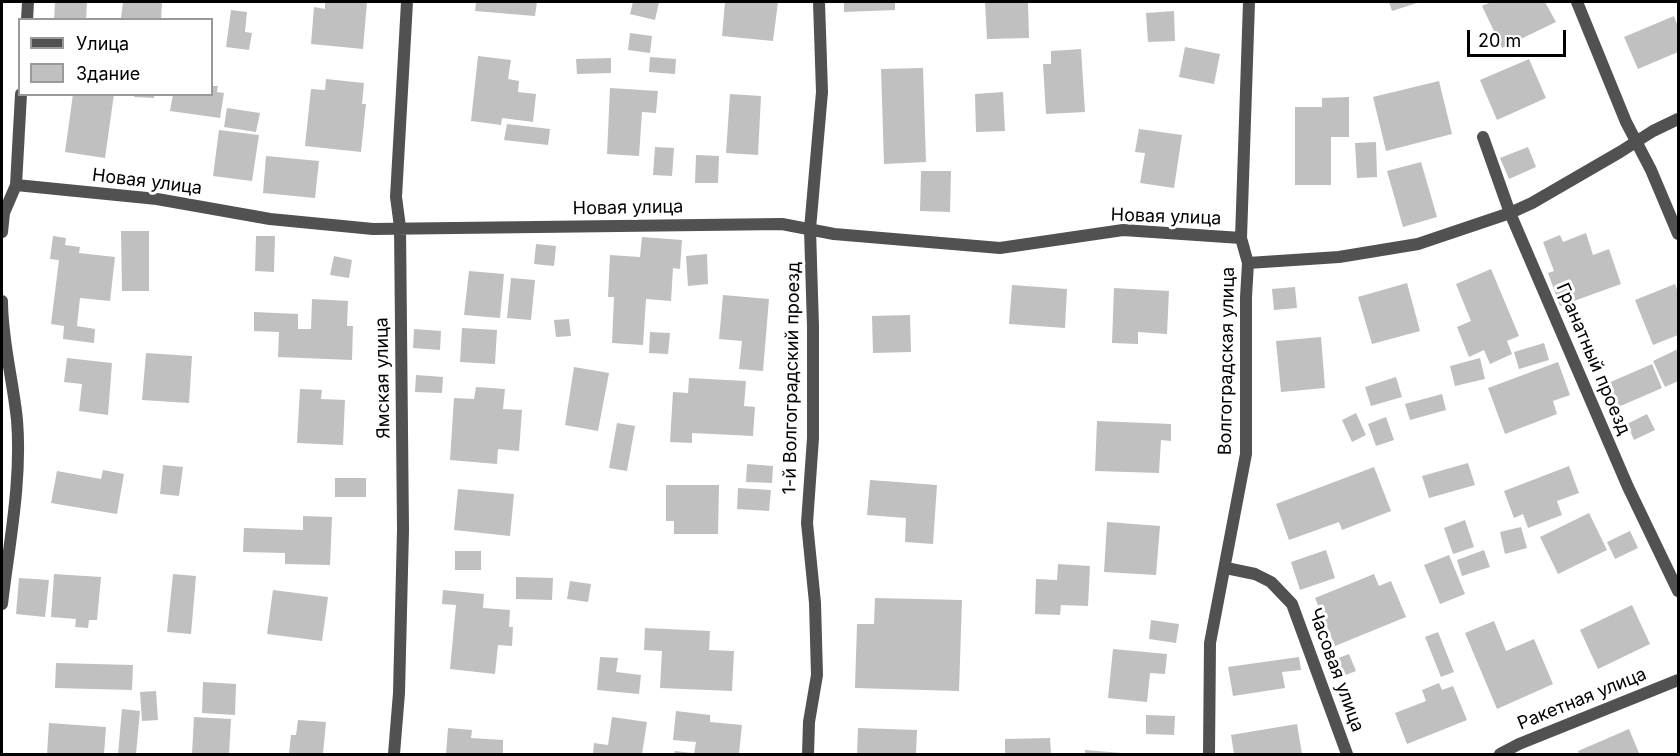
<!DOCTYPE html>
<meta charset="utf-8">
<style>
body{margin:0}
#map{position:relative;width:1680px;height:756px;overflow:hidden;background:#fff;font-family:Inter,sans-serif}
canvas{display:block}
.frame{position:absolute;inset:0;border:3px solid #000;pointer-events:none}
.legend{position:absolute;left:18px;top:18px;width:195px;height:78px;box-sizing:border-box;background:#fff;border:2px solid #999;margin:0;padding:8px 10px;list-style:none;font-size:18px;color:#000}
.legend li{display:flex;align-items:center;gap:12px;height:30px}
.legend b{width:30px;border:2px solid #999}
.scale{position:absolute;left:1467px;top:30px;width:99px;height:27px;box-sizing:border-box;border:3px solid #000;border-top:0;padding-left:8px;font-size:18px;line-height:21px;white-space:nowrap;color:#000;-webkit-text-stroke:4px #fff;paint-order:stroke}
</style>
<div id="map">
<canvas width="1680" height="756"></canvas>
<div class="frame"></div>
<ul class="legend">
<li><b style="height:8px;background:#515151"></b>Улица</li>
<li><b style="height:16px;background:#c0c0c0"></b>Здание</li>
</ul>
<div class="scale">20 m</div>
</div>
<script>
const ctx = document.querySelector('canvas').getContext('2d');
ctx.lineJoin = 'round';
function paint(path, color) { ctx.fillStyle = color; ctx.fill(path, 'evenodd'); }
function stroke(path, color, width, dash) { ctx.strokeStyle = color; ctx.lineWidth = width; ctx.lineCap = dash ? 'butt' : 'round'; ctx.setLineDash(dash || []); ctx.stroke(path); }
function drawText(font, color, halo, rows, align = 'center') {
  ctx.font = font + ' Inter,sans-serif'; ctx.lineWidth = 6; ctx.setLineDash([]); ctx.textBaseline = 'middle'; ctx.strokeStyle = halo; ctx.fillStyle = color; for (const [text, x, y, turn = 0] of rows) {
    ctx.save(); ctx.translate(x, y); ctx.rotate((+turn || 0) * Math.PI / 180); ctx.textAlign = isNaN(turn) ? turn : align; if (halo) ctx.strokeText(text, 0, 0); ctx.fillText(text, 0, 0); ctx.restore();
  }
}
paint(new Path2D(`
 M55,2H87L86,20H54Z
 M123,2H162L161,20L121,18Z
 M325,2H367L363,49L311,44L314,7L325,9Z
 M476,2H537L535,16L475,11Z
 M633,2H659L655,20L630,14Z
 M725,2H778L773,41L722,36Z
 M844,2H895V10L844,12Z
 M985,2H1028L1029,38L987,39Z
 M1389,2H1417V3L1392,11Z
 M1491,2H1545L1556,22L1502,48L1482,6Z
 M231,10L247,12L245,32L252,33L249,50L226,47Z
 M1174,11L1175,41L1148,42L1146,13Z
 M1674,16L1678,27V52L1638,69L1624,37Z
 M630,33L652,36L650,53L628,50Z
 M1185,47L1220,54L1214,84L1179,77Z
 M1081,49L1085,112L1046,114L1043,64H1051V51Z
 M478,56L511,60L508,79L519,81L518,92L536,94L533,122L502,118L501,125L471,121Z
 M650,57L676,59L675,74L649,72Z
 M611,58V73L577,74L576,59Z
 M1529,59L1546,98L1497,120L1480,80Z
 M923,68L926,162L884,164L881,69Z
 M326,79L364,83L362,104H366L361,152L305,146L311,89L325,90Z
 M1439,81L1452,134L1386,151L1373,97Z
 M212,86H218L217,92L224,93L220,118L170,111L173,94H212Z
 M610,88L658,91L656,113L642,112L639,156L607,154Z
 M1003,92L1005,131L976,132L975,94Z
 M73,94H114L105,158L65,152Z
 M134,94H154V98L134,97Z
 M730,94L761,96L758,155L726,153Z
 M1349,97V137H1331V185H1295V107H1322V98Z
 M227,108L260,113L256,132L224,127Z
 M507,124L550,129L548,145L504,140Z
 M1139,129L1182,135L1174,188L1140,183L1145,153L1135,152Z
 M219,130L259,135L252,181L213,176Z
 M1376,142L1377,177L1357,178L1355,143Z
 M655,147L674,148L672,176L653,175Z
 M1528,147L1536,167L1509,179L1500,158Z
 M696,155L719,156L718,183H695Z
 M266,156L319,161L315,198L263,193Z
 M1421,162L1437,217L1403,227L1387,171Z
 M921,171H951L950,212L920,211Z
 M121,231H149V291H122Z
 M1586,233L1593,255L1609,249L1621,284L1560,306L1548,273L1554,271L1543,242L1560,235L1563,242Z
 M53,236L66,238L65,245L80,247L79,253L115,257L110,301L80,298L77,326L95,329L94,343L63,339L64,326L51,324L59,260L50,259Z
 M256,236H275L274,272L255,271Z
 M642,237L682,240L680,269L673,268L671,301L646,299L643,345L612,343L614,297H608L610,255L640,257Z
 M536,244L556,246L554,266L534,264Z
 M707,254L708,284L688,286L686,256Z
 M334,256L352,260L349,278L330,275Z
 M1491,269L1519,336L1507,341L1512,354L1490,364L1484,350L1469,357L1457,327L1471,321L1456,284Z
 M469,271L504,274L500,318L464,315Z
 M511,278L535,280L531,320L507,318Z
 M1407,283L1420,331L1372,344L1358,297Z
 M1675,284L1678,292V335L1653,345L1635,300Z
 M1012,285L1067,289L1065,328L1009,324Z
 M1295,287L1297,308L1274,310L1272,289Z
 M1114,288L1169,291L1167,334L1138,332V344L1112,343Z
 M723,295L769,299L763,371L739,369L742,341L719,339Z
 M312,299L348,301L347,326H353L352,360L278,357L279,332L254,331V312L298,314V329H311Z
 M910,315L911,352L873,353L872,316Z
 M569,319L571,336L556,337L554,320Z
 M462,328L497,330L495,364L460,362Z
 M414,329L441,331L440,350L413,348Z
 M650,332L670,333L668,354L649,353Z
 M1321,337L1325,388L1281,392L1276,341Z
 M1544,343L1549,360L1519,369L1514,352Z
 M1678,349V381L1665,387L1653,361Z
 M146,353L192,356L189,403L142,400Z
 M67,358L112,363L108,415L79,411L82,384L64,382Z
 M1480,358L1485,379L1455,386L1450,366Z
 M1558,362L1570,395L1553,401L1557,414L1505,434L1488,388Z
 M1652,364L1662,388L1616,408L1606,384Z
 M574,367L609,373L598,431L565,425Z
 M416,375L443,377L442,393L415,392Z
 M1396,377L1402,397L1371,406L1365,387Z
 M689,378L746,381L744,406L755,407L753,436L692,433V443L670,442L673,392L688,393Z
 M476,387L505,389L503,409L522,410L519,451L498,449L497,464L450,460L454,398L474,399Z
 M300,389L322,390L321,399L345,400L343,445L297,443Z
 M1442,394L1446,410L1410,420L1405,404Z
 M1356,413L1366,435L1352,442L1342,420Z
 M1647,414L1655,430L1634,440L1627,424Z
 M1386,417L1394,440L1376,446L1368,424Z
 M1097,421L1171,424V441L1161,440L1159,473L1095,471Z
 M617,423L635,426L627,471L609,468Z
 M1468,463L1475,485L1429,498L1422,476Z
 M747,464L773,466L772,483L746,482Z
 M163,465L183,467L179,496L160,494Z
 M1569,466L1579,493L1557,501L1562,515L1528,528L1523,514L1514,518L1504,491Z
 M1374,467L1391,511L1342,530L1339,522L1289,540L1276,504Z
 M103,470L124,474L117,514L51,503L57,471L101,479Z
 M335,478H366V497H335Z
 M870,480L937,485L933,544L905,542L906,518L867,515Z
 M666,485H719L718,534H674V521H666Z
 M738,488L771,490L769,511L737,509Z
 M458,489L514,494L510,536L454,530Z
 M1589,513L1607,550L1558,574L1540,537Z
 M303,516L332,517L330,565L285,564V553L243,552L244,528L303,530Z
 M1465,520L1474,547L1453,554L1444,528Z
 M1107,522L1160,526L1156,575L1104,572Z
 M1521,527L1527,548L1505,554L1500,532Z
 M1630,531L1638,548L1615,559L1607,542Z
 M1326,550L1335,578L1300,590L1291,562Z
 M1484,550L1490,567L1462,576L1457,560Z
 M455,551H481V570H455Z
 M1449,555L1465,594L1440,604L1424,565Z
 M1058,564L1090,566L1088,606L1061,605L1060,615L1035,614L1036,579L1057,580Z
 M54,574L101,577L97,620H89L88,628L75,627L76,619L51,617Z
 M173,574L196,576L191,634L167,632Z
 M1374,574L1379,586L1391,581L1406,617L1335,646L1315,598Z
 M516,577L553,578L552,600L516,599Z
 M19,578L49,580L45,617L16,614Z
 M570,581L591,584L588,602L567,599Z
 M273,590L328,597L322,641L267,634Z
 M443,590L484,594L483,608L510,610L509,627H513L512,646L498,645L495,674L450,669L456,605L442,604Z
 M875,598L962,600L959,691L855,688L857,624H874Z
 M1632,605L1650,644L1598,669L1580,630Z
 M1151,620L1179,624L1176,643L1149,639Z
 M1494,621L1506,651L1534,639L1553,684L1497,709L1465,633Z
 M645,628L710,631L709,650L734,651L732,691L660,688L662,651L644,650Z
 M1438,632L1454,672L1441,677L1425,637Z
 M1113,649L1167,654L1165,674L1150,673L1147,702L1108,698Z
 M1349,654L1356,671L1340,677L1333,660Z
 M600,657L618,658L616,672L641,675L639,694L597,690Z
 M1299,657L1301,670L1282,672L1285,688L1233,696L1228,667Z
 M56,663L133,665L132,690L55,688Z
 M203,682L236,684L235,715L202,713Z
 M1439,683L1442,690L1453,686L1467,720L1407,744L1395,713L1426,701L1422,690Z
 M156,691L158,720L142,721L140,692Z
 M122,709L140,711L136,754H118Z
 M676,711L710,715V722L742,725L739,754H694L696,742L673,740Z
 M1146,715L1175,716L1174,735L1146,734Z
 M194,717L231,719L229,754H192Z
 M612,717L647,722L642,754H593L594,743L608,745Z
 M298,720L326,722L323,754H289L291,735H296Z
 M49,723L106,727L104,754H47Z
 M1297,724L1302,754H1234L1231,735Z
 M448,728L472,730L471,738L503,740V754H446Z
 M858,728L917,730L916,754H857Z
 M1629,729L1639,753L1579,754L1578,751Z
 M1050,738L1051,754H1005V739Z
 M1085,750L1122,753V754H1085Z
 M675,751L692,753V754H674Z`), '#c0c0c0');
stroke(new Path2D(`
 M1577,2L1626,122L1651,170L1678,234
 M27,20L28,2
 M1483,137L1510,213L1628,487L1678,591
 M16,185L157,199L270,219L373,229L782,224L834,234L1000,248L1123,230L1241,238
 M2,232L4,213L16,185L21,94
 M1248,263L1339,257L1418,244L1510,213L1532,203L1620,152L1653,131L1678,119
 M2,301C2,341 13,380 17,420C22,481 9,544 2,604
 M1226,568L1255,574L1271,582L1292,604L1347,754
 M394,754L399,693L403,530L400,227L396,197L407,2
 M808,754L809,722L817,675L815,603L807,523L813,438V327L810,229L822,92L819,2
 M1209,754L1210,643L1246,454V297L1248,263L1241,238L1249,2
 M1500,754L1519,744L1678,680`), '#515151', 12);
drawText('18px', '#000', '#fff', [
 ["Новая улица",147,182,7],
 ["Новая улица",628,208,-1],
 ["Новая улица",1166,217,2],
 ["Гранатный проезд",1593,359,67],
 ["Волгоградская улица",1227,361,-89],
 ["Ямская улица",383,378,-91],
 ["1-й Волгоградский проезд",792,378,-89],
 ["Часовая улица",1336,670,70],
 ["Ракетная улица",1582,699,-22]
]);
</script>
